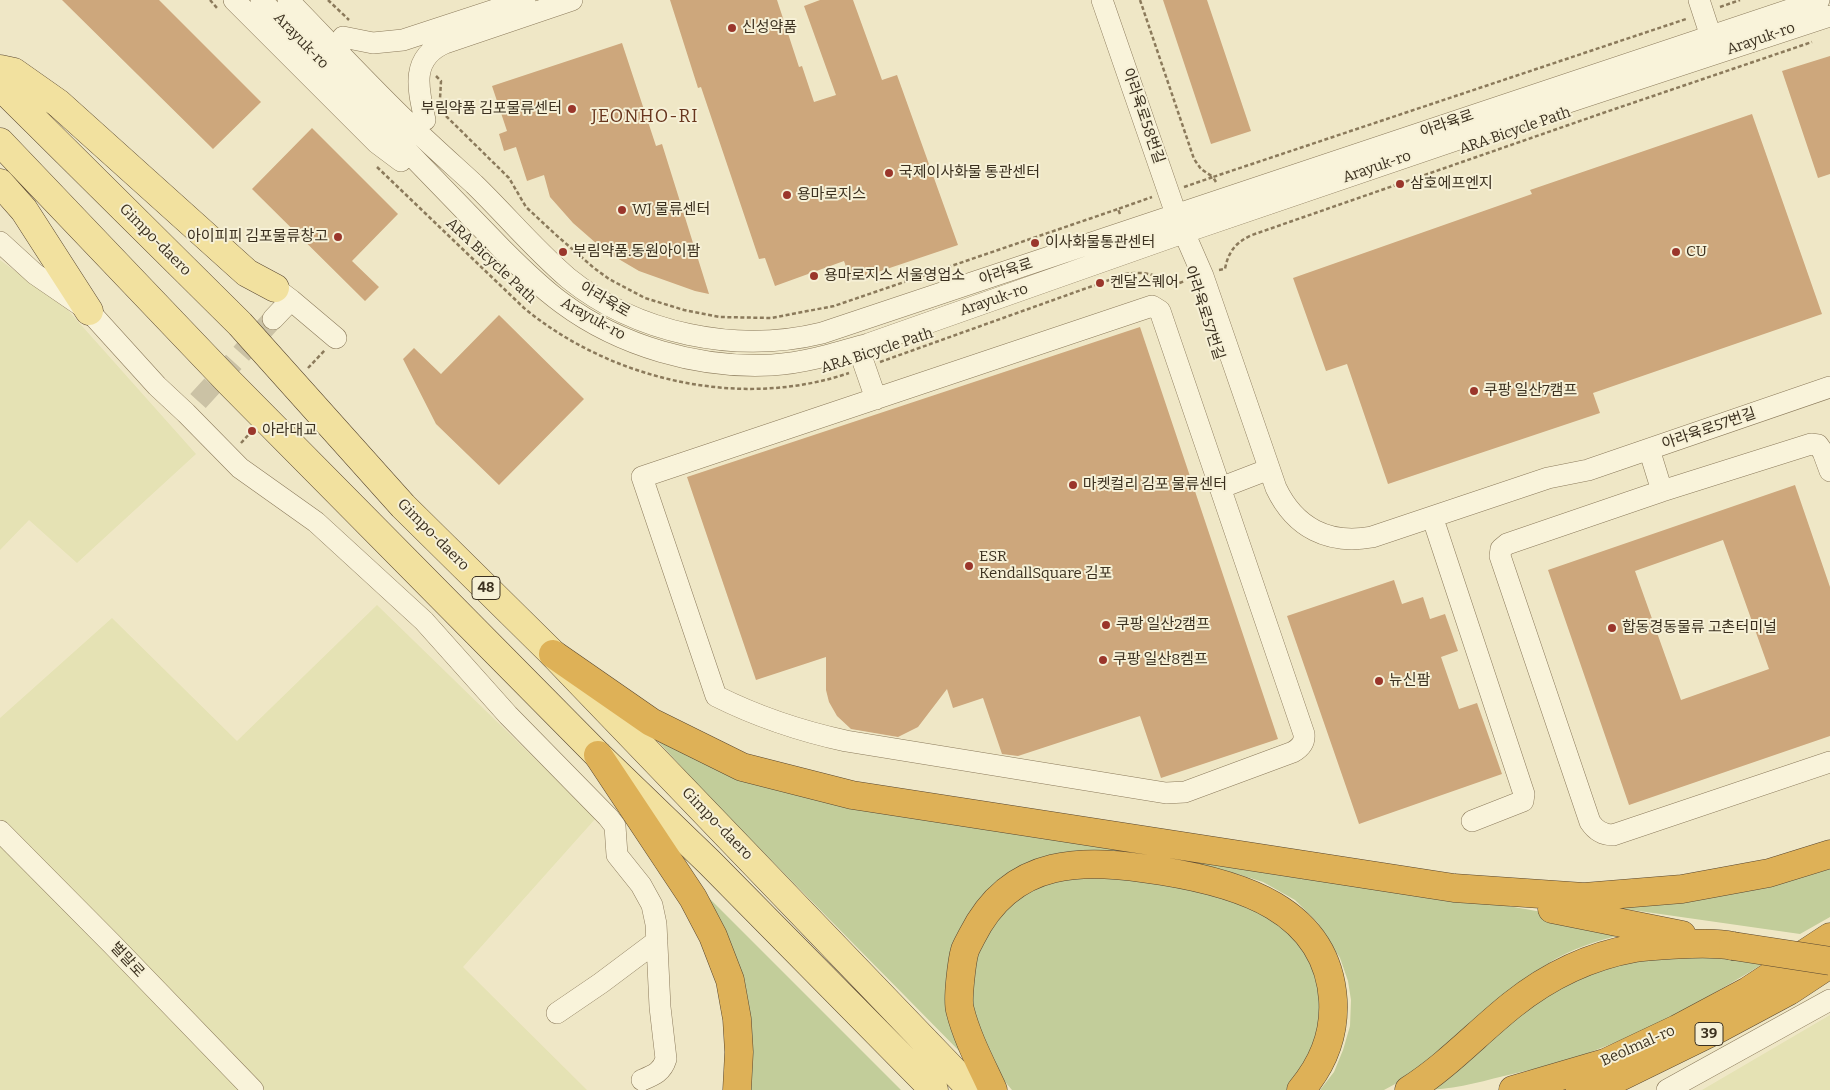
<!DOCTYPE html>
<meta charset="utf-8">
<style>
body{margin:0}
canvas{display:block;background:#efe7c6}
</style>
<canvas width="1830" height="1090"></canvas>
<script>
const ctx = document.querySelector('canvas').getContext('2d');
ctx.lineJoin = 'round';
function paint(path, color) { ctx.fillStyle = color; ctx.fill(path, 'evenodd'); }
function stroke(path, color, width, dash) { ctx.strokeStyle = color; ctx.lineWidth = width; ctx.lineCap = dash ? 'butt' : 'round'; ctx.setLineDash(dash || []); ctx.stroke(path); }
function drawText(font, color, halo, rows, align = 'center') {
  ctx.font = font + ' Bitter,"Noto Sans KR",serif'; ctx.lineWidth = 4; ctx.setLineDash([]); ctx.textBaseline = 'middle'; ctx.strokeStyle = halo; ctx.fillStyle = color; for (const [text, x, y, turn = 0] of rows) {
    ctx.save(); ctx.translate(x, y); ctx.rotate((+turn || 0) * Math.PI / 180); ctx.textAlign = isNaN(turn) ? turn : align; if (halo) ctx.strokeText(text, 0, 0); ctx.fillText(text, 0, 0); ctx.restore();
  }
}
paint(new Path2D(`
 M0,260L66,308L196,454L77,563L29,520L0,550Z
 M377,605L596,818L463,967L587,1090H0V718L112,618L237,741Z
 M1830,1015V1090H1702Z`), '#e5e2b4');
paint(new Path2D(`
 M644,726L715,766L1644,930C1617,935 1590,942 1565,954C1552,960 1540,969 1528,977L1410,1076L1384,1090H1320L1334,1072L1343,1050L1350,1026L1351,1000L1348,981L1340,958L1318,923L1295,900L1263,882L1234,873L1139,855L1105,853L971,917V1063L709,797Z
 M1830,864V917L1800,934L1597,905Z
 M1071,871L1255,899L1309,942L1327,1027L1291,1090H1012L1001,1077L969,1017L971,954L1001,906Z
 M684,873L901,1090H747L748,1074Z
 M1631,952L1772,958C1715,994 1655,1028 1591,1052C1563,1063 1533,1069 1504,1076C1476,1083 1450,1090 1422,1090L1505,1016Z`), '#c2cd9a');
paint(new Path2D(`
 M62,0H159L261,102L213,149Z
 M670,0H777L799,67L802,66L814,102L836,95L804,6L820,0H853L882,80L897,75L958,245L851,281L844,261L775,286L765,258L759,259L701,87L698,88Z
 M1163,0H1207L1251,131L1211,144Z
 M622,43L656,146L662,144L709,294L695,291L639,271L605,251L573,223L550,197L544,175L527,181L516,147L504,151L499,134L507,131L492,86Z
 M1830,56V174L1818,178L1782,71Z
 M1752,114L1822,314L1593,393L1600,413L1388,484L1347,364L1326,371L1293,278L1532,194L1530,190Z
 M312,128L398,214L352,261L379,287L365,301L252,189Z
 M499,315L584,399L499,485L436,424L403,359L414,348L441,374Z
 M1140,327L1278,739L1161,778L1140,716L1018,756L1002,754L983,698L953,708L947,689L918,727L898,737L851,729L837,716L829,702L826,690V657L756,680L687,477Z
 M1795,485L1830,587V736L1629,805L1548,570ZM1723,540L1769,669L1681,700L1635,571Z
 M1394,580L1402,604L1423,597L1430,619L1445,614L1458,651L1441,657L1459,709L1477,703L1502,774L1359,824L1287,616Z`), '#cda77c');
stroke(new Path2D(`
 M198,401L273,319`), '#cbc2a5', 21, [21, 11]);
const minor = new Path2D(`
 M234,0L377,143L401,161
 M261,0L502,249C521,268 540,287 562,303C620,346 699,369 772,365C805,363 837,353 868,344L1183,233L1532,114L1830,16
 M288,0C326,39 363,79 402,117C425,140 450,162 474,184C506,215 534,249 568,278C637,334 736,354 822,333L1819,0
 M1102,0L1176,214L1203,276L1276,488C1295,528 1329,545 1372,537L1548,478L1588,470L1830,387
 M1699,0L1715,49
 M343,37L373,43L403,40L525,0
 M425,120C418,89 410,58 445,43L572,0
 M0,242L35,274L89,311L157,386L186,413L240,468L316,522L424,621L508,715L608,817L615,826L617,855L641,885L652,905L656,924L660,1007L666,1059C662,1072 654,1075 642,1080
 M275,288L291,300L336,338
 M1152,306L1160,311L1304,734C1305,743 1300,748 1293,752L1185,792L1166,793L846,741C800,731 758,717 716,696L642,477Z
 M273,319L291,300
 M858,347L876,399
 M1649,449L1662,491
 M1830,471L1823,452L1818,445L1811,444L1662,491L1507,544L1501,549L1500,556L1590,822C1596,831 1603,835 1613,835L1830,762
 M1220,488L1259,473
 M1436,528L1524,794L1523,801L1472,821
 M0,831L112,944L253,1090
 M557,1013L601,983L657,941
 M1667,1090L1830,1000`);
const major = new Path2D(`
 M0,69L14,72L58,103L247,273L275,288
 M0,86L240,324L403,506L553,654L972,1090
 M0,142L230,383L598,755L710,863L934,1090
 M0,183L24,210L89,311`);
const highway = new Path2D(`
 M553,654L651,722L742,767L852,795L1454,888L1584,897L1682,889L1769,873L1830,854
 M598,755L693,898L713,936L730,980L737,1019L739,1052L737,1090
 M1552,909L1682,935
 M993,1090C981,1064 967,1038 960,1010C957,1000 962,960 965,950C967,945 970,940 972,936C1012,856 1084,858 1162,871C1237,883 1327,908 1333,1000C1335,1034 1323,1064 1301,1090
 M1409,1090C1447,1066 1477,1033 1512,1005C1547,977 1590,956 1635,948C1646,946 1657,946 1669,945C1690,944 1712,942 1733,946
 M1513,1090L1605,1063L1677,1029L1748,991L1830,937
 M1580,1090L1616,1079L1718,1029L1789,991L1830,964`);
stroke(minor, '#8b7a5b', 22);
stroke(major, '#594730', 29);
stroke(highway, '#594730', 29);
stroke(new Path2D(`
 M210,0L217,8
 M328,0L349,20
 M1140,0L1194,159L1201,169L1213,177L1686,19
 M1720,7L1740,0
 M436,76L441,81L440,99
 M441,104L446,116L509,178L526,207L555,234L594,268L609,279L645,298L684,310L720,317L771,318L834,306L1118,209
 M377,167L524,308C611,380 741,410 849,373
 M1184,187L1213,177L1216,182
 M1120,214L1118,209L1152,197
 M1219,270L1225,269C1228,252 1236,242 1252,235L1603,113L1812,42
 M880,362L1126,274C1144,271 1157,274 1171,286L1185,281
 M308,368L325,350
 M241,443L251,432`), '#8b7a5b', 2.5, [4, 2.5]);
stroke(minor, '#f9f3da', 21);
stroke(major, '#f2e19f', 28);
stroke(highway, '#deb157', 28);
const highwayBridge = new Path2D(`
 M1733,946L1830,961`);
stroke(highwayBridge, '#594730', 29, []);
stroke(highwayBridge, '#deb157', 28);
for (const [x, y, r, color] of [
 [732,28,5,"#9a362b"],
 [572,109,5,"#9a362b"],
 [889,173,5,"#9a362b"],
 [1400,184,5,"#9a362b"],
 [787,195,5,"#9a362b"],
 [622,210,5,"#9a362b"],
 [338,237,5,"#9a362b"],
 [1035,243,5,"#9a362b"],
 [563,252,5,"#9a362b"],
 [1676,252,5,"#9a362b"],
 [814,276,5,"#9a362b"],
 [1100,283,5,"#9a362b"],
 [1474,391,5,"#9a362b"],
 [252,431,5,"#9a362b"],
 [1073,485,5,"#9a362b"],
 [969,566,5,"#9a362b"],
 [1106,625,5,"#9a362b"],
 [1612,628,5,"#9a362b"],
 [1103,660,5,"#9a362b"],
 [1379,681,5,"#9a362b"]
]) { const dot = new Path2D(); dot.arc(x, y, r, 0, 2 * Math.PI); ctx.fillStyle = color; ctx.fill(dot); stroke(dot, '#f6f0d6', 2); }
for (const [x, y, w] of [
 [486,588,28],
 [1709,1034,28]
]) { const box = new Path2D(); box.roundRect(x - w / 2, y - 11.5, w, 23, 4); ctx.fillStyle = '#f6f0d6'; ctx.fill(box); stroke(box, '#3b301f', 1); }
drawText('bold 14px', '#3b301f', null, [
 ["48",486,588],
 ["39",1709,1034]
]);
drawText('15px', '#3b301f', '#f6f0d6', [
 ["신성약품",742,28],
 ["부림약품 김포물류센터",562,109,"right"],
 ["국제이사화물 통관센터",899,173],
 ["삼호에프엔지",1410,184],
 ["용마로지스",797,195],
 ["WJ 물류센터",632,210],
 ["아이피피 김포물류창고",328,237,"right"],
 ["이사화물통관센터",1045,243],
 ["부림약품.동원아이팜",573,252],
 ["CU",1686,252],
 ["용마로지스 서울영업소",824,276],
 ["켄달스퀘어",1110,283],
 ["쿠팡 일산7캠프",1484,391],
 ["아라대교",262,431],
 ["마켓컬리 김포 물류센터",1083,485],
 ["ESR",979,557],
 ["KendallSquare 김포",979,574],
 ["쿠팡 일산2캠프",1116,625],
 ["합동경동물류 고촌터미널",1622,628],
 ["쿠팡 일산8켐프",1113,660],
 ["뉴신팜",1389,681]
], 'left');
drawText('15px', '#3b301f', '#f6f0d6', [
 ["Arayuk-ro",1761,39,-19],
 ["Arayuk-ro",301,41,46],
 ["아라육로58번길",1143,116,71],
 ["아라육로",1447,124,-19],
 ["ARA Bicycle Path",1515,131,-19],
 ["Arayuk-ro",1377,167,-19],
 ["Gimpo-daero",155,240,45],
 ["ARA Bicycle Path",491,261,43],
 ["아라육로",1006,272,-18],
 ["아라육로",605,300,30],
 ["Arayuk-ro",994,300,-19],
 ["아라육로57번길",1204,313,72],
 ["Arayuk-ro",593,319,29],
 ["ARA Bicycle Path",877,351,-18],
 ["아라육로57번길",1709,429,-19],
 ["Gimpo-daero",433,535,45],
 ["Gimpo-daero",717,824,46],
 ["벌말로",127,960,47],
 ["Beolmal-ro",1638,1046,-24]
]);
ctx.letterSpacing = '1px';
drawText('18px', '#68361e', '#f6f0d6', [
 ["JEONHO-RI",645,117]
]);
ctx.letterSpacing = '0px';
</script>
